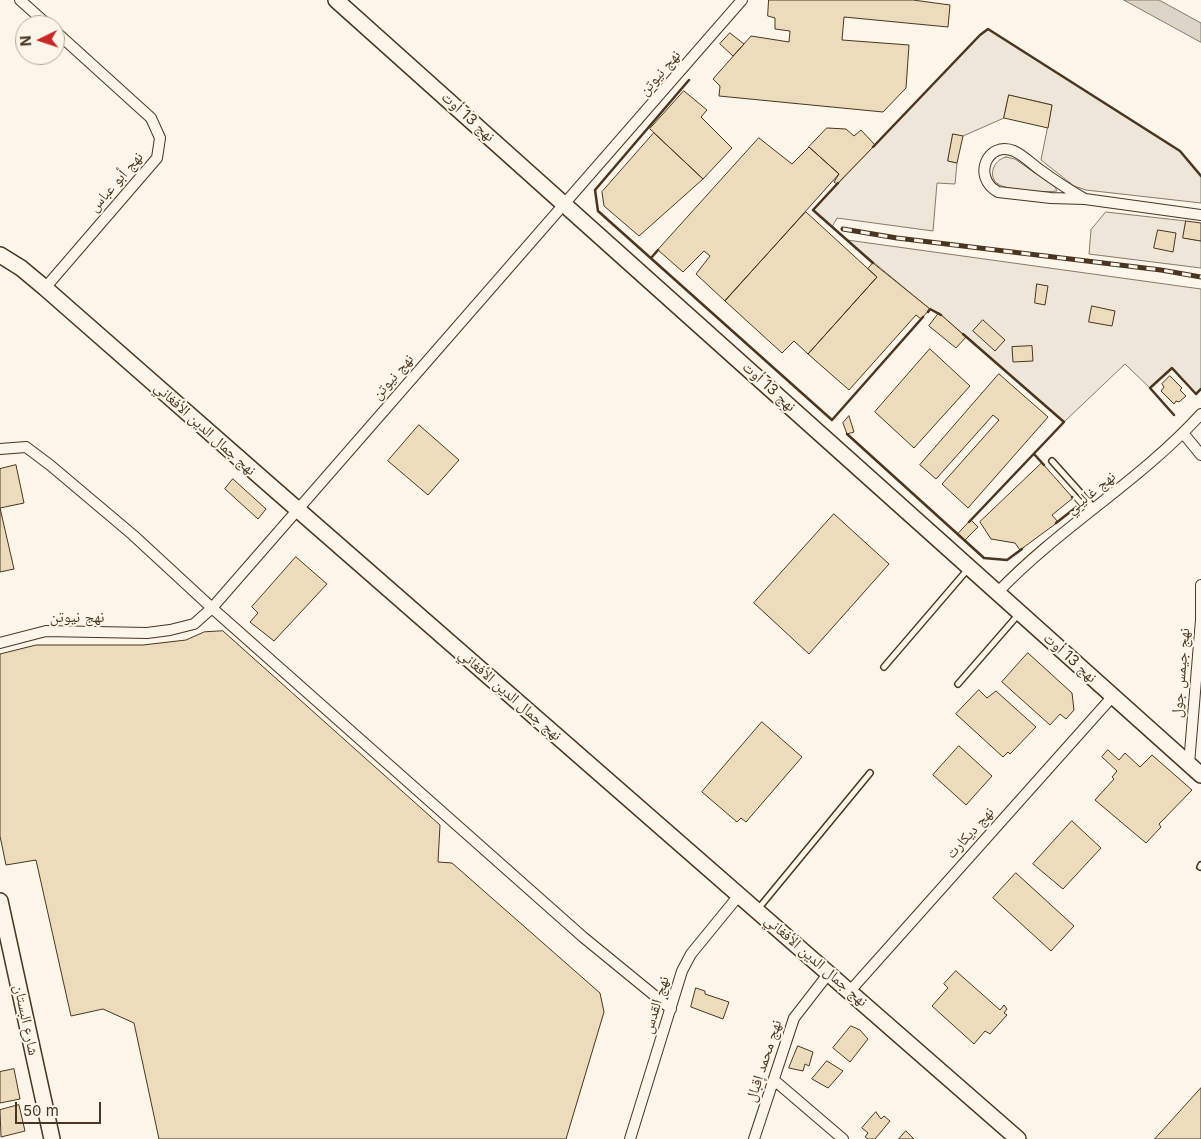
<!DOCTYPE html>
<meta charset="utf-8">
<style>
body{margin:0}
#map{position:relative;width:1201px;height:1139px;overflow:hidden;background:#fbf6e9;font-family:Inter,sans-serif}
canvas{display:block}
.north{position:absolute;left:15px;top:15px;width:50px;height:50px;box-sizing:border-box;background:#fbf6e9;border:1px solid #b4a999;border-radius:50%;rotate:266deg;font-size:14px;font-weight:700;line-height:20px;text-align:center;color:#4a3520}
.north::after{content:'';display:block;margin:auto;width:18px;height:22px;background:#c62828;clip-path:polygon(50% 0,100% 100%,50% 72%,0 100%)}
.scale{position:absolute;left:15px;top:1102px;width:86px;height:22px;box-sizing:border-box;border:2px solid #4a3520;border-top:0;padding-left:6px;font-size:15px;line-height:18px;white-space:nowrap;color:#4a3520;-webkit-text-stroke:4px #fbf6e9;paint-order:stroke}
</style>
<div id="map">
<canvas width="1201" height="1139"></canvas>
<div class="north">N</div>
<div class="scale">50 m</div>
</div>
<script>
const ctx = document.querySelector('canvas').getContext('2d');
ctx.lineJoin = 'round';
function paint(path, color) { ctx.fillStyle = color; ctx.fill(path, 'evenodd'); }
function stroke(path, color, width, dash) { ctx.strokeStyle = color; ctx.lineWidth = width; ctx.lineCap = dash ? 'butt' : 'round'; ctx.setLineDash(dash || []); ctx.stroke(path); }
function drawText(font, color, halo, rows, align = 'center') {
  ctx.font = font + ' Inter,"Noto Naskh Arabic",sans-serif'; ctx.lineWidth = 4; ctx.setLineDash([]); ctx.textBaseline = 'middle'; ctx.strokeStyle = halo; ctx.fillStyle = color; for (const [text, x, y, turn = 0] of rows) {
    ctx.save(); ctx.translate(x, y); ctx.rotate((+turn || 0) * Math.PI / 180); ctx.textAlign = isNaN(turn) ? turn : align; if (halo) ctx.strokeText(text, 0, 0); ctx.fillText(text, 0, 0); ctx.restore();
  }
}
const green = new Path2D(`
 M988,29L1180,151L1201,176V203L1086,190L1074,186L1041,160L1052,105L1009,95L1004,118L963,136L953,135L948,161L957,163L955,184L937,183L933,231L837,218L832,227L813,210L980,35Z
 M1006,157L1015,159L1055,187L1057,191C1046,193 1013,190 1002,186C986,180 992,160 1006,157Z
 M1106,212L1186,221L1184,238L1201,241V268L1089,254L1091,230Z
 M847,240L1201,289V389L1196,394L1171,368L1150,388L1125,364L1064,422L939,313L930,309Z`);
paint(green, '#ede6d9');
stroke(green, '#887966', 1);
const water = new Path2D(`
 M1124,0H1159L1201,23V42Z`);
paint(water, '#dcd4c6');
stroke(water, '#887966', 1);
const building = new Path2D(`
 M769,0H913L950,5L948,27L844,17L842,40L909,45L906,88L883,112L719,96L720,86L713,79L751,36L789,42L790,31L775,29V18L768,16Z
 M730,33L744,44L733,56L720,44Z
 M684,91L707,110L701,117L732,148L703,179L650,129Z
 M1009,95L1052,105L1048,128L1004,118Z
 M827,128L846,129L854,136L861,130L875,145L837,184L834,182L839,174L809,147Z
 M654,133L703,179L639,236L604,206L602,192Z
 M953,134L963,136L957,163L948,161Z
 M759,138L792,164L809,147L839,174L725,301L696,274L710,256L704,251L683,272L658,250Z
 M806,212L877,277L808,354L794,341L782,353L725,301Z
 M1186,221L1201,223V241L1183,238Z
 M1158,230L1176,233L1173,252L1154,248Z
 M873,263L930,309L921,319L916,315L849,390L808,354L877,277L868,269Z
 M1037,284L1048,286L1045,305L1035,303Z
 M1092,306L1115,311L1112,326L1089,322Z
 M939,313L966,337L956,348L929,326Z
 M983,320L1005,340L995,351L973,331Z
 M1032,346L1033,361L1013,362L1012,347Z
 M930,349L970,386L914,448L875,412Z
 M999,374L1048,417L968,508L942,484L999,420L993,415L936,479L920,465Z
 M1170,376L1182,388L1180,390L1186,396L1179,402L1176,401L1174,404L1161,391L1164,387L1162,384Z
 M849,416L854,432L847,434L843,423Z
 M419,425L459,460L428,495L388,461Z
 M1042,463L1073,498L1052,515L1058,522L1020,550L1015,543L991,539L980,522Z
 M16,465L24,503L0,508L14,569L0,572V469Z
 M233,479L266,509L258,519L225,489Z
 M834,514L889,564L809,654L754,603Z
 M971,520L978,527L965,540L958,534Z
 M296,557L327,584L274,641L250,622L258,613L252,607Z
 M223,631L440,825L438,862L452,863L600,993L604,1012L566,1139H159L134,1023L103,1009L71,1016L36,860L6,865L0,836V654L36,645H143L186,640L204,632Z
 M1028,653L1072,693L1074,710L1066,719L1060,714L1050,725L1002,682Z
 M979,690L987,698L996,691L1036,727L1010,754L1008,752L1003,757L956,714Z
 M762,722L802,757L746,822L741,818L737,822L702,792Z
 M959,746L992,776L966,805L933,775Z
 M1108,750L1119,760L1125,753L1140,767L1152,755L1192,790L1159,824L1161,827L1146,843L1095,800L1114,779L1112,777L1117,771L1102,757Z
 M1072,821L1101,848L1063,889L1033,864Z
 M1016,873L1074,926L1051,951L993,898Z
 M956,971L1000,1010L1004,1005L1007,1009L1004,1013L1007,1015L990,1034L985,1031L974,1044L932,1006L948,988L944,984Z
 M696,988L705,991V994L729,1002L723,1019L691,1007Z
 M851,1026L860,1030L868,1039L850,1062L833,1048Z
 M798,1046L813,1052L809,1066L805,1064L803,1071L789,1068Z
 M827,1061L843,1071L828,1088L812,1079Z
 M14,1069L20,1099L0,1103V1072Z
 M1201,1088V1139H1155Z
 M19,1105L25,1131L1,1137L0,1110Z
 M876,1112L881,1119L884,1116L890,1121L875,1139H868L865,1137L868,1133L862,1128Z
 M906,1131L914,1139H899Z`);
paint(building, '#ecdcbc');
stroke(building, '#4a3520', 1);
const lane = new Path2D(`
 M1052,461L1095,509
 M884,667L968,569
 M958,684L1018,615
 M1200,867L1201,865
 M758,909L870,773`);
const street = new Path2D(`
 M20,0L48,25
 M1085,199C1069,190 1054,180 1039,169C1032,164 1023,155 1014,151C988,140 971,177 998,192L1051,198L1085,199L1201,215
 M45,288L157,158L160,138L151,118L55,31
 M1183,433L1201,455
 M0,449L26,447L50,465L133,535L212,608L583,937L671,1009
 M998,592C1060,527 1140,481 1201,414
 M0,643L46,631L147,633L170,630L194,624L212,608L742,0
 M1189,764L1201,620V585
 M850,991L1113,696
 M774,1080L843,1139
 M630,1139L682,971L691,954L740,894
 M754,1139L794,1018L829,973`);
const secondary = new Path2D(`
 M336,0L1201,775
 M0,255L21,268L45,288C368,573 695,853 1018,1139
 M0,901L52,1139`);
stroke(lane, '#4a3520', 8);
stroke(street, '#4a3520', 12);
stroke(secondary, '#4a3520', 18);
stroke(lane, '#fbf6e9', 5);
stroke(street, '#fbf6e9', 10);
stroke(secondary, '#fbf6e9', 15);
const rail = new Path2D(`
 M843,229L897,238L1161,270L1201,277`);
stroke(rail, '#4a3520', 5);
stroke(rail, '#fbf6e9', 3, [9]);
stroke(new Path2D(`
 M689,80L595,190L598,211L832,420L923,317
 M873,147L980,35L988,29L1180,151L1201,176
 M838,183L813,210L873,263
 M651,258L658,250
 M928,312L930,309L941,315
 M963,334L1064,422L969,522
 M1174,415L1150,388L1172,368L1196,394L1201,389
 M847,434L984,558L1007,560L1022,549
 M1034,454L1044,465
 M1056,523L1079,505L1072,497`), '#4a3520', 2.5);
drawText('15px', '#4a3520', '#fbf6e9', [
 ["نهج نيوتن",660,73,-49],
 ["نهج 13 أوت",468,117,42],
 ["نهج أبو عباس",116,182,-49],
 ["نهج نيوتن",393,377,-49],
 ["نهج 13 أوت",769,387,42],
 ["نهج جمال الدين الأفغاني",205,429,42],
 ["نهج غاليلي",1091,493,-39],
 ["نهج نيوتن",77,617],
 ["نهج 13 أوت",1070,658,42],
 ["نهج جيمس جول",1181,673,-85],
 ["نهج جمال الدين الأفغاني",510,695,41],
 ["نهج ديكارت",970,833,-48],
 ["نهج جمال الدين الأفغاني",816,961,41],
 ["نهج القدس",656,1005,-73],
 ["شارع البستان",26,1020,78],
 ["نهج محمد إقبال",764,1061,-72]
]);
</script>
